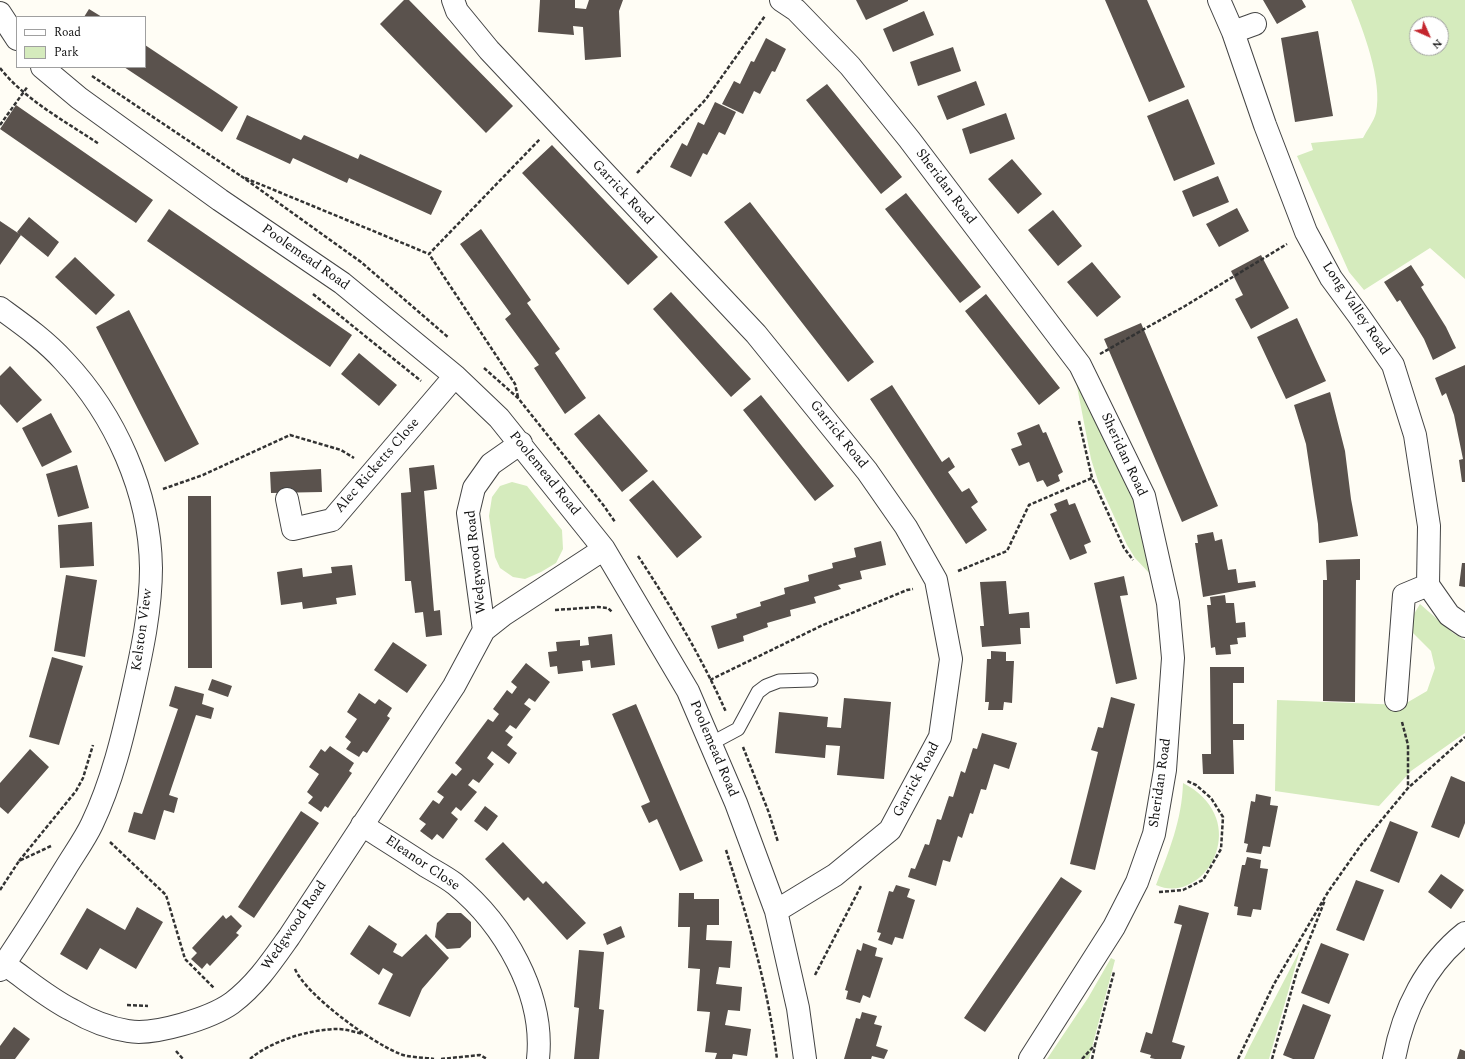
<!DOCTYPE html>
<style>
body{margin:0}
#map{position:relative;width:1465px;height:1059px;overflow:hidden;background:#fffdf5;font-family:Spectral,serif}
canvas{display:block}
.legend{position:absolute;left:16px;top:16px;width:130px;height:52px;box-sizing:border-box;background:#fff;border:1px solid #a0a0a0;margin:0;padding:5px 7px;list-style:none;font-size:12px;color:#111}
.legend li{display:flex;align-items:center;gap:8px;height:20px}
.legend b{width:20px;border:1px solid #a0a0a0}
.north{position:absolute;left:1409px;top:16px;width:40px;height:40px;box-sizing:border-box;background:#fff;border:1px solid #a0a0a0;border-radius:50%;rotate:135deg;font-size:11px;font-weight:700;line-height:16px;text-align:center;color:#111}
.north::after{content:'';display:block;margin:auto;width:14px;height:18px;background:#c4262e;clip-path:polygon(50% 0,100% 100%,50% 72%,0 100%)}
</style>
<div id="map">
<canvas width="1465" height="1059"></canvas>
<ul class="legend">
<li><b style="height:5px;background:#fff"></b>Road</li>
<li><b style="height:11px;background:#d5ebbd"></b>Park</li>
</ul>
<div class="north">N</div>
</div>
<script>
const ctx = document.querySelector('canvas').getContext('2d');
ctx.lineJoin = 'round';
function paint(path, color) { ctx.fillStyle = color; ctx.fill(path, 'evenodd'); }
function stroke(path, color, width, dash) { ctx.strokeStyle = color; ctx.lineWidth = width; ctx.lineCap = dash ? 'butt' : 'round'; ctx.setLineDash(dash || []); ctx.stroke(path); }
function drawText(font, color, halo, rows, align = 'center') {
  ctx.font = font + ' Spectral,serif'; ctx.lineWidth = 4; ctx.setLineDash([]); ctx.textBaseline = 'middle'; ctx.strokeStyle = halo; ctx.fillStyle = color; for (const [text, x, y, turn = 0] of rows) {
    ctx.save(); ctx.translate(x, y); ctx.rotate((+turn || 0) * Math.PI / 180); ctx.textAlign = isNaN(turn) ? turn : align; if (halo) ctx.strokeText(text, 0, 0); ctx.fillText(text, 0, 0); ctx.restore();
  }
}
paint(new Path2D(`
 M1351,0H1465V279L1430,248L1364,290L1349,272L1297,156L1313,150L1311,143L1363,138C1367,130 1374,121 1376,113C1383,81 1363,30 1351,0ZM1417,24H1441V48H1417Z
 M1075,376L1121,466L1136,507L1151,575L1135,558L1127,545L1098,481L1091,459Z
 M512,482L527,486L562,530L563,549L556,563L541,572L525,579L513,577L500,568L495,557L489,516L492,497L500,486Z
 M1420,604L1453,633L1465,640V733L1411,771L1379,806L1275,791L1277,700L1403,705L1427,691L1435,668L1431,651L1412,632L1411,619Z
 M1183,783C1255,820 1205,907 1156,885C1169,851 1182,820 1183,783Z
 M1300,950L1269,1059H1244L1249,1048Z
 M1111,958L1115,960L1089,1059H1047L1088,998Z`), '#d5ebbd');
paint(new Path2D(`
 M404,0H409L513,106L486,133L380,24Z
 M540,0H575V8L586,9L589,0H623L619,11L621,57L585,60L583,27L573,26L574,35L538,32Z
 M856,0H908V1L866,20Z
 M1105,0H1147L1185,87L1149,102Z
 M1263,0H1302L1306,7L1277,24Z
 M89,9L102,17H84Z
 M924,11L934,35L893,52L883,29Z
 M1318,31L1333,116L1295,122L1281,38Z
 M766,38L786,49L775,72L772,71L760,94L754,91L743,114L722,104L734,81L740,84L751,61L754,62Z
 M145,45L238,107L222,132L124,67H145Z
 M953,47L961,71L918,86L910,62Z
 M976,81L985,105L947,120L937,96Z
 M827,84L902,177L881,194L806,100Z
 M1188,99L1215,164L1174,181L1147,116Z
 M715,102L736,112L725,135L719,132L707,155L703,153L691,177L670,167L682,143L687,146L698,122L704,125Z
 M16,105L153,200L136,223L0,129Z
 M1006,113L1015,139L970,154L962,129Z
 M247,115L301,140L304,135L358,159L360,154L442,191L431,215L349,178L347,183L293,158L290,164L236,139Z
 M552,145L658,257L628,285L522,173Z
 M1012,159L1042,194L1018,214L988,179Z
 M1218,176L1229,202L1193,217L1182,191Z
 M906,193L981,287L960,303L885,209Z
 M750,202L874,362L848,382L724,222Z
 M1237,208L1249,231L1219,247L1206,224Z
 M169,209L352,335L330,367L147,241Z
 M1053,210L1082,246L1058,266L1028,230Z
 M29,217L59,242L48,257L17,232Z
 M0,221L21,235L0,265Z
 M481,229L531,300L527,303L560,349L555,353L586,398L565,414L534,368L539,365L505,319L511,314L460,244Z
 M1261,255L1289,308L1251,329L1235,299L1243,295L1231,271Z
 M75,257L115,295L96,315L55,277Z
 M1092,262L1121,297L1097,317L1067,282Z
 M1411,265L1424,285L1421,287L1446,327L1456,348L1433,360L1424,339L1400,300L1397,302L1384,282Z
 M671,292L751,379L731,397L653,309Z
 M986,294L1060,388L1039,405L965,311Z
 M129,310L199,444L165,462L96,327Z
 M1297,318L1326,381L1286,399L1257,337Z
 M1141,323L1218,506L1182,522L1104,339Z
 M359,353L397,385L379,406L341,374Z
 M1465,365V482H1462L1459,460L1463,459L1454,415L1446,393L1442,396L1435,378Z
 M10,366L42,400L17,423L0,404V376Z
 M892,385L942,462L949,457L955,467L948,472L962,492L969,488L978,502L971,507L987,530L966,544L870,399Z
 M1330,392L1345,451L1351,499L1358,536L1319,543L1318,524L1306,444L1294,405Z
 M761,395L834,486L815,501L743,410Z
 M51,413L72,452L42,467L22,428Z
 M599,414L648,471L622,492L574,434Z
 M1039,424L1043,433L1046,432L1063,472L1058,475L1060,481L1047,487L1043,480L1037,482L1029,462L1019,466L1011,449L1022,445L1017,433Z
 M77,465L89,508L58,517L46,474Z
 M434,465L437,489L424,491L434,611L440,610L442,635L426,637L423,612L415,613L411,581H405L401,493L411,492L409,468Z
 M321,469L322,492L271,493L270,472Z
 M653,480L702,537L677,558L629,500Z
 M188,496H211L212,668H188Z
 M1067,499L1069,505L1075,503L1091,542L1084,545L1087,553L1070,560L1050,514L1057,511L1054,504Z
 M92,522L94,566L60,568L58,525Z
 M1213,532L1215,541L1222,539L1228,570L1236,569L1238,583L1255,581L1256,587L1203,597L1195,543H1198L1197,535Z
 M881,541L886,565L860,571L862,579L838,585L841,589L814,597L816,603L790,610L791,616L767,623L768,627L743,636L744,641L718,649L711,626L737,618L736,614L761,606L760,602L785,594L784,588L809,581L808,575L833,568L832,563L856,557L854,548Z
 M1360,559V580H1356L1355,702L1323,701V580H1327L1326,560Z
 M1462,563H1465V587L1459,586Z
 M352,565L356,595L336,598L337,604L303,609L302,602L281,605L277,572L302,568L303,577L332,573L331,567Z
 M66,575L97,580L85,657L54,651Z
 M1124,576L1128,595L1120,596L1137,679L1116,684L1094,583Z
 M1006,581L1009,614L1029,612L1030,628H1020L1021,644L982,647L980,626H984L980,582Z
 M1225,595L1226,603H1234L1236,623L1245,622L1246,637L1237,638L1238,644L1230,645L1231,654L1216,655L1215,647L1211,648L1207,605H1211L1210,597Z
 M612,634L615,665L591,668L590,660L582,661L583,671L558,674L557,666L550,667L548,652L557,651L556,642L580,640V646L589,645L588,637Z
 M393,642L427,665L407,693L374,670Z
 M991,651L1006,652V661H1014L1012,703L1004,702L1003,710H988L989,702H985L987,659H991Z
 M52,657L83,666L59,745L29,737Z
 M526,663L550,682L535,702L529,698L524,704L531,709L516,729L510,725L505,731L513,737L507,745L517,753L509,764L492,751L487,758L494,764L479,783L473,779L468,785L477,792L461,811L456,807L451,813L458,819L443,839L437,834L432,840L420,831L426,824L419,819L433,800L439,804L444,797L437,792L452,773L456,776L462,769L455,763L488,719L493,722L499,714L493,709L507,690L512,694L517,687L511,682Z
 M1210,667H1244V683H1233V724H1244V740H1233L1234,774H1203L1202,754H1211Z
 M212,679L232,686L228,697L208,690Z
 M175,686L204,694L202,704L214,708L211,719L196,715L169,795L178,798L174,813L164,810L155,840L128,832L134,812L142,814L178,709L169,706Z
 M359,693L375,704L379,699L392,708L387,716L390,718L367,753L363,751L359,757L346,749L351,742L345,737L357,719L347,712Z
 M1111,697L1135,704L1095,870L1070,864L1098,752L1091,750L1098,727L1103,728Z
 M844,698L891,702L884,779L837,775L840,746L826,745L825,758L775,753L779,712L828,717L827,727L841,728Z
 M636,704L703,861L680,871L657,819L649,823L641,806L650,802L612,714Z
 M982,733L1017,743L1009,769L994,764L986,790L981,789L973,814L970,813L962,838L958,836L950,862L943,860L936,886L908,877L911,868L915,869L925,844L929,845L937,819L941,820L949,796L953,797L961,771L965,773L973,748L977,749Z
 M330,746L354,763L349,771L352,773L328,808L325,806L321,812L308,803L313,797L307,792L319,774L309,767L321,749L325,752Z
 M30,749L49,767L8,814L0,807V783Z
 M1451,776L1465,782V823L1459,838L1431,827Z
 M1256,794L1271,797L1270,805L1278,806L1270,847L1263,846L1261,854L1246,852L1248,844L1244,843L1251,801L1255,802Z
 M485,806L498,816L487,831L474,821Z
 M301,811L319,823L254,918L238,907Z
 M1390,821L1418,832L1399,883L1370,871Z
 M503,842L543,884L546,881L586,923L567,940L528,897L524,901L485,859Z
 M1247,857L1261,860L1260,868L1268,869L1261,910L1253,909L1251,917L1237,915L1238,907L1234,906L1242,865H1245Z
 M1441,874L1464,890L1451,909L1428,892Z
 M1061,877L1082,891L985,1032L964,1018Z
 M1356,880L1384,890L1364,941L1336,930Z
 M896,885L910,889L907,897L915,900L903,939L895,937L892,945L878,940L881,933L877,932L889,891L893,892Z
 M679,893H694V899H719V925H707L706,940L732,941L730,968L719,967L716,984L742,987L740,1011L728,1010L725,1025L751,1029L747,1056L733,1054L732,1059H715L717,1053L705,1052L710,1012L697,1011L700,969L688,968L690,927H678Z
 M1179,905L1209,913L1172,1042L1185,1046L1181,1059H1155L1150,1058L1151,1055L1140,1052L1146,1032L1152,1034L1182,925L1174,923Z
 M137,907L163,922L136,969L100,948L87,970L60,954L87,908L125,930Z
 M447,913H461L471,922V937L460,948L447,949L435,937L437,923Z
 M223,915L226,919L231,915L242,926L236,933L239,935L226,949L210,966L207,963L202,969L191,959L197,953L192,948Z
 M369,925L397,944L393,952L402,957L426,934L449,958L422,989L410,1017L378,1004L393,974L383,968L379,975L350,954Z
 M621,926L625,937L607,945L603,934Z
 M863,943L877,948L875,956L883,958L870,998L863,995L860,1003L846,999L848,991L845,990L857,949L861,951Z
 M1321,943L1349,954L1329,1004L1301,993Z
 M579,950L604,952L599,1009L604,1010L599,1059H574L579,1008L574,1007Z
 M1303,1004L1331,1015L1314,1059H1293L1283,1055Z
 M862,1012L877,1016L874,1024L882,1026L876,1046L888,1050L884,1059L872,1056L871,1059H844L856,1018L860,1019Z
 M14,1027L30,1039L15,1059H0V1046Z
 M1460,1049L1465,1051V1059H1457Z`), '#5a524d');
const lane = new Path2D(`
 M710,744L738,729L758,692L766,686L779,681L811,680`);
const street = new Path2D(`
 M453,0L457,11L489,50L756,334L867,471L906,527L936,580L951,659L940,737L890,830L835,875L776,911
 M781,0L796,10L850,66L909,139L1080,365L1144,496L1168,603L1173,658L1165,770L1154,834L1137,882L1114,927L1030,1059
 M1219,0L1233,32L1265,125L1306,232L1331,278L1359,316L1393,365L1415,435L1429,526L1428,585L1449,615L1465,626
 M0,13L17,39
 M1233,32L1255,24
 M42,67L79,98L220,200L342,283L455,376L499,418L604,549L688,691L736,803L776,911L798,1008L805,1059
 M0,308C22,324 45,340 64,361C115,415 150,492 151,568C151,609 142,651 133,691C123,736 112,782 92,824C85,839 74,854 65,869C44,903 23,937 0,970
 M287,499L293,529L332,520L455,376
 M484,630L468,513L474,488L491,464L521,443
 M1396,700L1404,595L1428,585
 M362,825C384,839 405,852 426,866C436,872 446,877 455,884C504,924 545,994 538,1059
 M4,964C26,979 48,998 72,1010C89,1020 109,1028 128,1031C154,1036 211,1018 232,1003C256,985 272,961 289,937L454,686L484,630L503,615L604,549
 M1394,1059C1403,1010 1426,964 1465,933`);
stroke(lane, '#444', 15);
stroke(street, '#444', 24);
stroke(new Path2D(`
 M0,68C25,100 65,121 99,144
 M92,76L241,176
 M0,125L28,86
 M637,173L706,99L765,16
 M241,176L361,262L449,338
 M245,178L429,254
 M313,294L421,381
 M1100,354L1185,306L1287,244
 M484,368L518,398L604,506L615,522
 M518,397L515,384L429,254L540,139
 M1079,421L1092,478L1124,548L1133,560
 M163,489L203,475L290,435L341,450L354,458
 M638,556C671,606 702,658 726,712
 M958,571L1007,551L1029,505L1092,478
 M555,610L598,607L608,608L612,612
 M710,680L823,625L907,590L913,589
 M1402,722L1408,745V788
 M743,747L769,813L778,842
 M110,842L166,895L185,959L214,988
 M726,850C748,919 768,987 777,1059
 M19,861L76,791L83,778L93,745
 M0,890L19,861L51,846
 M1159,892L1183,890L1203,880L1221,849L1223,817L1211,798L1196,785L1187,781
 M295,969C306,995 371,1042 398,1053C408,1058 423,1057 434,1059
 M815,975L861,886
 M127,1005L148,1006
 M176,1051L183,1059
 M250,1059C271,1041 310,1029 338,1029C346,1029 355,1032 363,1034
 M441,1059L480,1055L487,1059
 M1082,1059L1095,1045L1114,972
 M1092,1059L1095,1046
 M1238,1059L1274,984L1328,892L1361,845L1408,788L1465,737
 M1272,1059L1297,971L1325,900`), '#333', 2.5, [4, 2]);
stroke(lane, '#fff', 13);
stroke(street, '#fff', 22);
drawText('14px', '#111', '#fff', [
 ["Sheridan Road",945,187,53],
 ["Garrick Road",622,193,47],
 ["Poolemead Road",305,258,35],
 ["Long Valley Road",1355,309,56],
 ["Garrick Road",838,435,51],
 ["Sheridan Road",1123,455,65],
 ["Alec Ricketts Close",378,466,-49],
 ["Poolemead Road",544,474,51],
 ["Wedgwood Road",477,562,-96],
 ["Kelston View",143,630,-82],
 ["Poolemead Road",713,749,67],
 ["Garrick Road",917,780,-62],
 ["Sheridan Road",1161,783,-82],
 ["Eleanor Close",422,864,34],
 ["Wedgwood Road",295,926,-56]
]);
</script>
